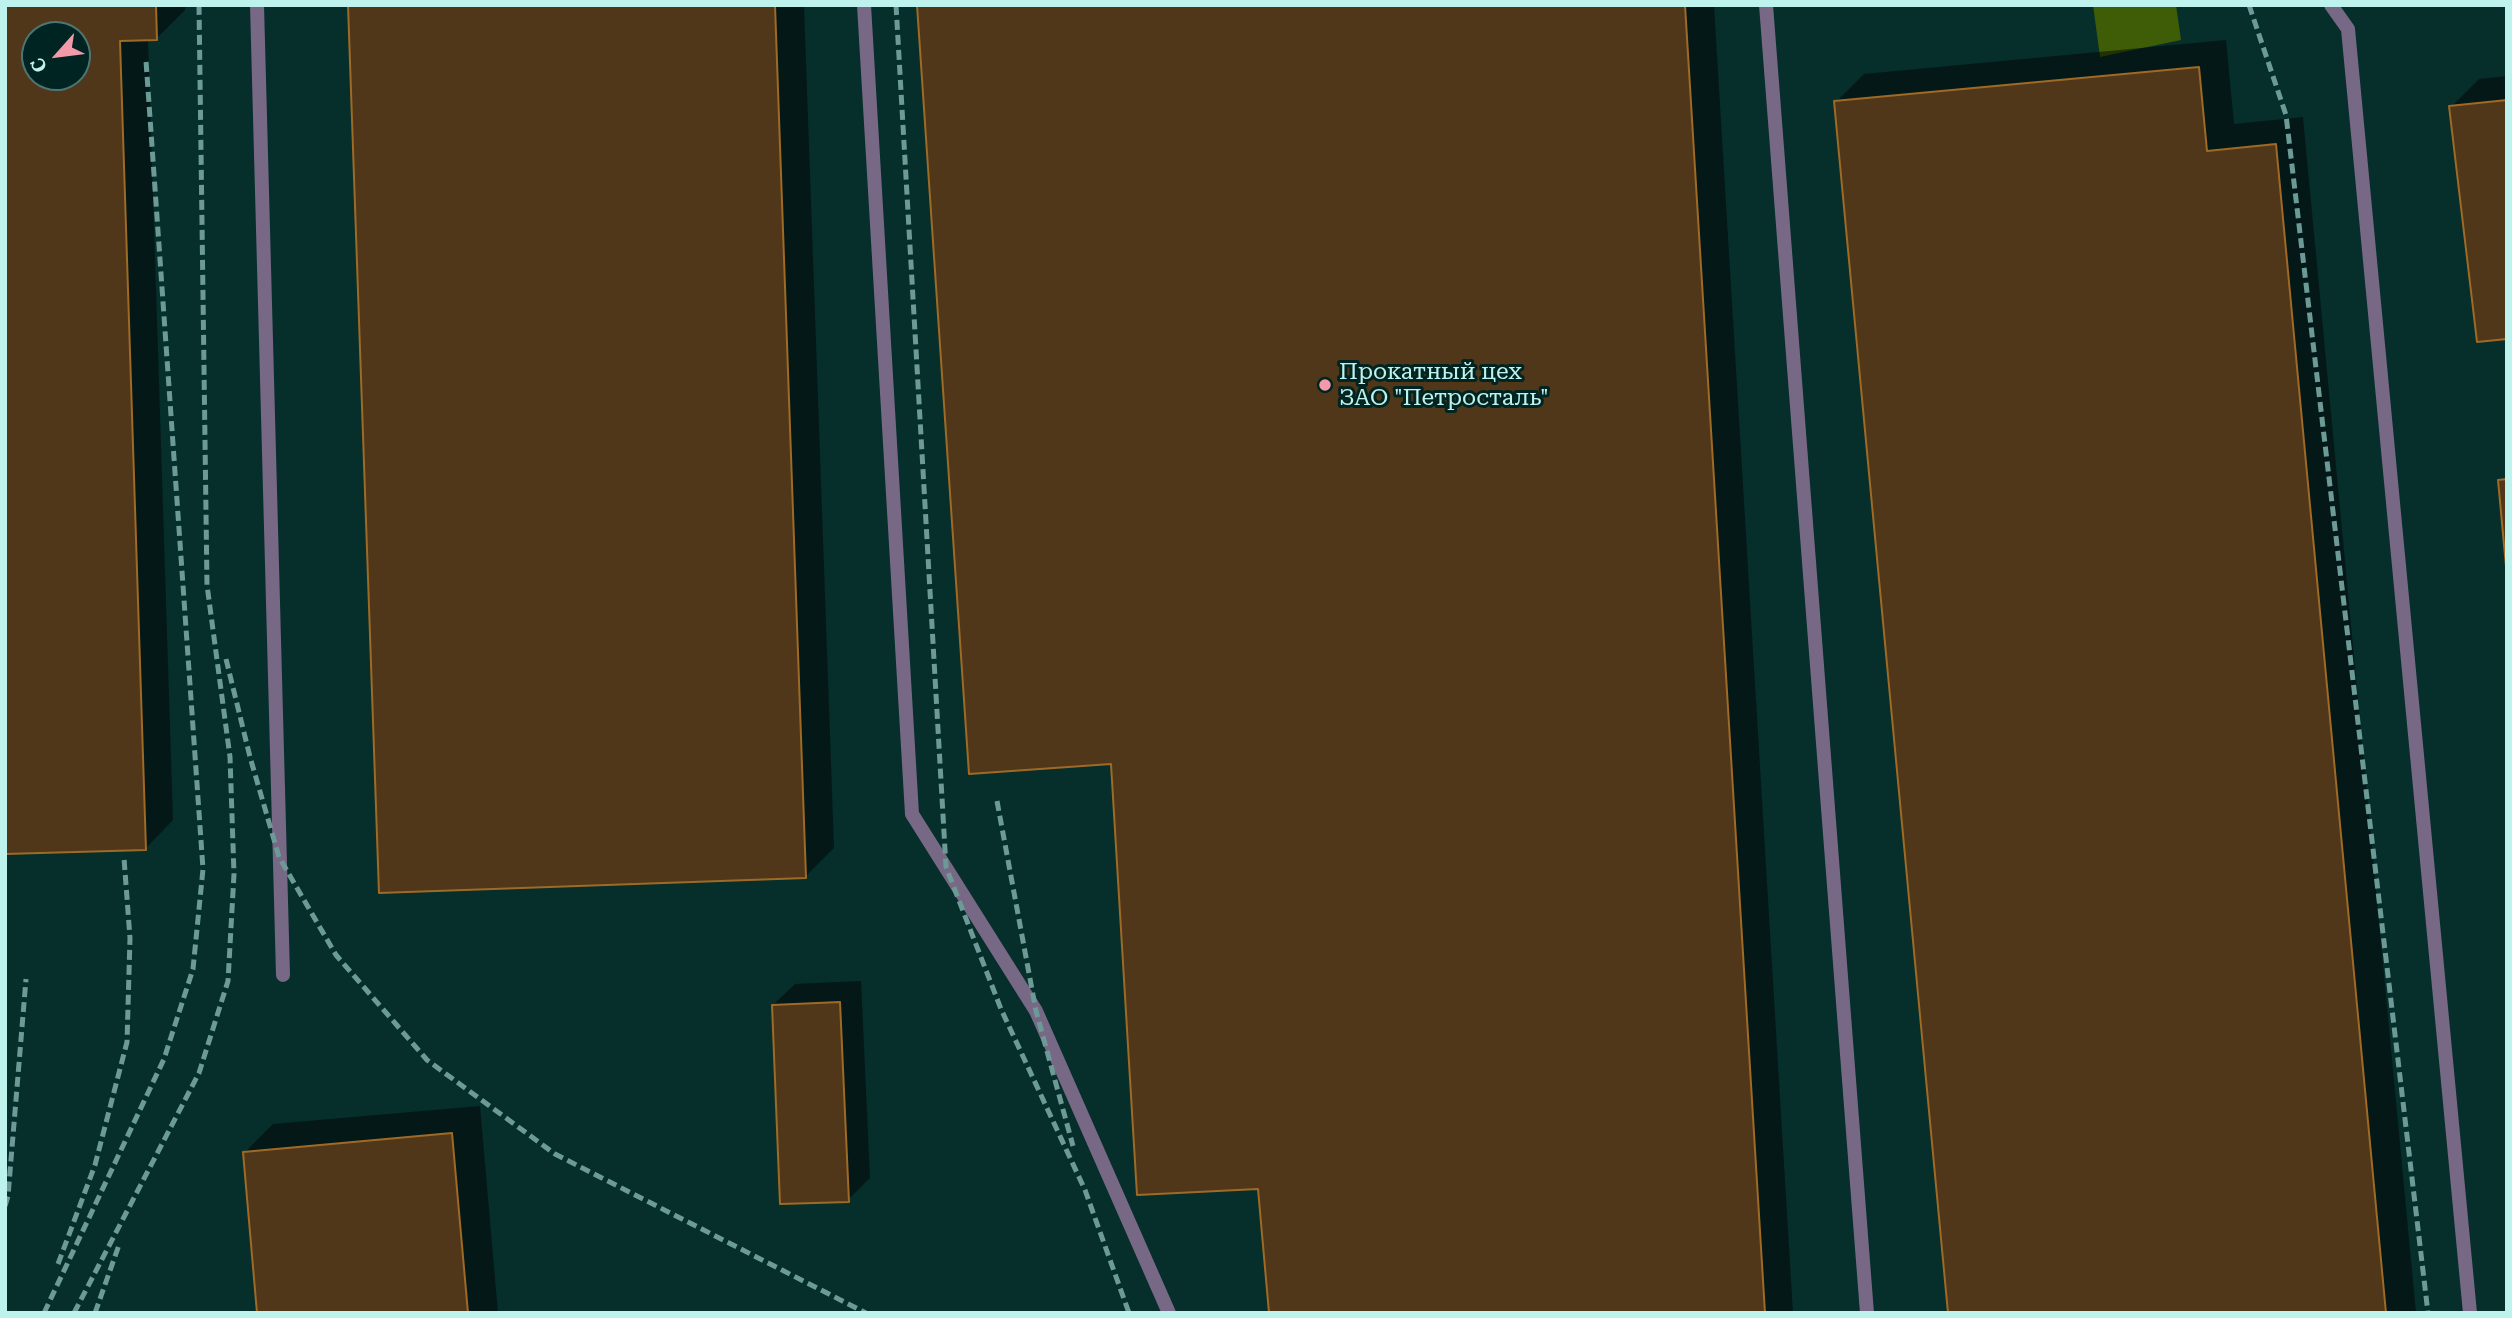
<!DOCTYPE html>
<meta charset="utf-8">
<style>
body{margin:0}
#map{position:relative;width:2512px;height:1318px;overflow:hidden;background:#062e2b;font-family:"Roboto Serif",serif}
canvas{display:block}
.frame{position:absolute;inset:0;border:7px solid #bef2ed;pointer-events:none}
.north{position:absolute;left:21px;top:21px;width:70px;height:70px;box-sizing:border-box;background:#002421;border:2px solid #4c7673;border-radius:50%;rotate:242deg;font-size:19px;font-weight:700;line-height:28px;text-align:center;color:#bef2ed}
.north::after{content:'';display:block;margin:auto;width:24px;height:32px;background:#f39aa9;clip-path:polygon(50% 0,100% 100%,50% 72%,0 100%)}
</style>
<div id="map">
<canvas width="2512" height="1318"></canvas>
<div class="frame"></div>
<div class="north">С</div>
</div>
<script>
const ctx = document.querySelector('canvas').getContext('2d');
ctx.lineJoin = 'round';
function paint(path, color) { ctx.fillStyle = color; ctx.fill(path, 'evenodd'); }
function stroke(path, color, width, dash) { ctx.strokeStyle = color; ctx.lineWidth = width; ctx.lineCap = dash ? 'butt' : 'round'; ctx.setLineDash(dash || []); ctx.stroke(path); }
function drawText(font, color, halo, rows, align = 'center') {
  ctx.font = font + ' "Roboto Serif",serif'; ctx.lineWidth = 6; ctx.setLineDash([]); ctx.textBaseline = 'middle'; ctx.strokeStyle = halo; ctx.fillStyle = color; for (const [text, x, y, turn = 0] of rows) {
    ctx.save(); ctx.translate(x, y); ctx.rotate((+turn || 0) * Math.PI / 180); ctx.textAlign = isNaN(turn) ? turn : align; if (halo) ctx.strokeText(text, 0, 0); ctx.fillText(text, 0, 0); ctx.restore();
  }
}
paint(new Path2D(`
 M2093,5H2176L2181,40L2100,57Z`), '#3f5d07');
paint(new Path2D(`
 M5,5H185V10L157,38L148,39L173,820L146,848ZM35,35H77V77H35Z
 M350,5H804L834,848L806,876Z
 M919,5H1714L1793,1313H1270L1260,1187L1113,762Z
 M2226,40L2234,124L2303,117L2416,1313H1950L1836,102L1864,74Z
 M2507,76V337L2451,107L2479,79Z
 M861,981L870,1178L848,1200L773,1005L795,984Z
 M480,1106L498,1313H259L245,1152L273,1124Z`), '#0007');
const building = new Path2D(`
 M5,5H156L157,40L120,41L146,850L5,854ZM35,35H77V77H35Z
 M348,5H775L806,878L379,893Z
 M917,5H1685L1765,1313H1269L1258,1189L1137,1195L1111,764L969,774Z
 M2199,67L2207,151L2276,144L2386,1313H1948L1834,101Z
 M2507,100V339L2477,342L2449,106Z
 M2507,479V577L2498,480Z
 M840,1002L849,1202L780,1204L772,1005Z
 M452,1133L468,1313H257L243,1152Z`);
paint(building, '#50371a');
stroke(building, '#9f6a25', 2);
stroke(new Path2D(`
 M257,5L283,975
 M864,5L912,814L1036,1011L1169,1313
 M1766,5L1867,1313
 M2331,5L2348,29L2470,1313`), '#776885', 14);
stroke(new Path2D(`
 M896,5L946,867L1001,1009L1085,1190L1129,1313
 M2249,5L2286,115L2428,1313
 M226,659L250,757L279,857L336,955L427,1060L555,1154L866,1313
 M997,801L1036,1011L1073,1146
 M5,1206L8,1196L26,979
 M58,1264L95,1165L127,1042L130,938L124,858
 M44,1313L164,1059L193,969L203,869L146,61
 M74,1313L199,1073L228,981L234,874L230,757L207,585L199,5
 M95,1313L119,1245`), '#6c9b97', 5, [10, 5]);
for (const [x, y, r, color] of [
 [1325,385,7,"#f39aa9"]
]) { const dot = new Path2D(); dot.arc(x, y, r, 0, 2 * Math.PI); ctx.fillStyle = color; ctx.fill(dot); stroke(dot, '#002421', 2.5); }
drawText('23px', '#bef2ed', '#002421', [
 ["Прокатный цех",1339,372],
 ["ЗАО \"Петросталь\"",1339,398]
], 'left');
</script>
